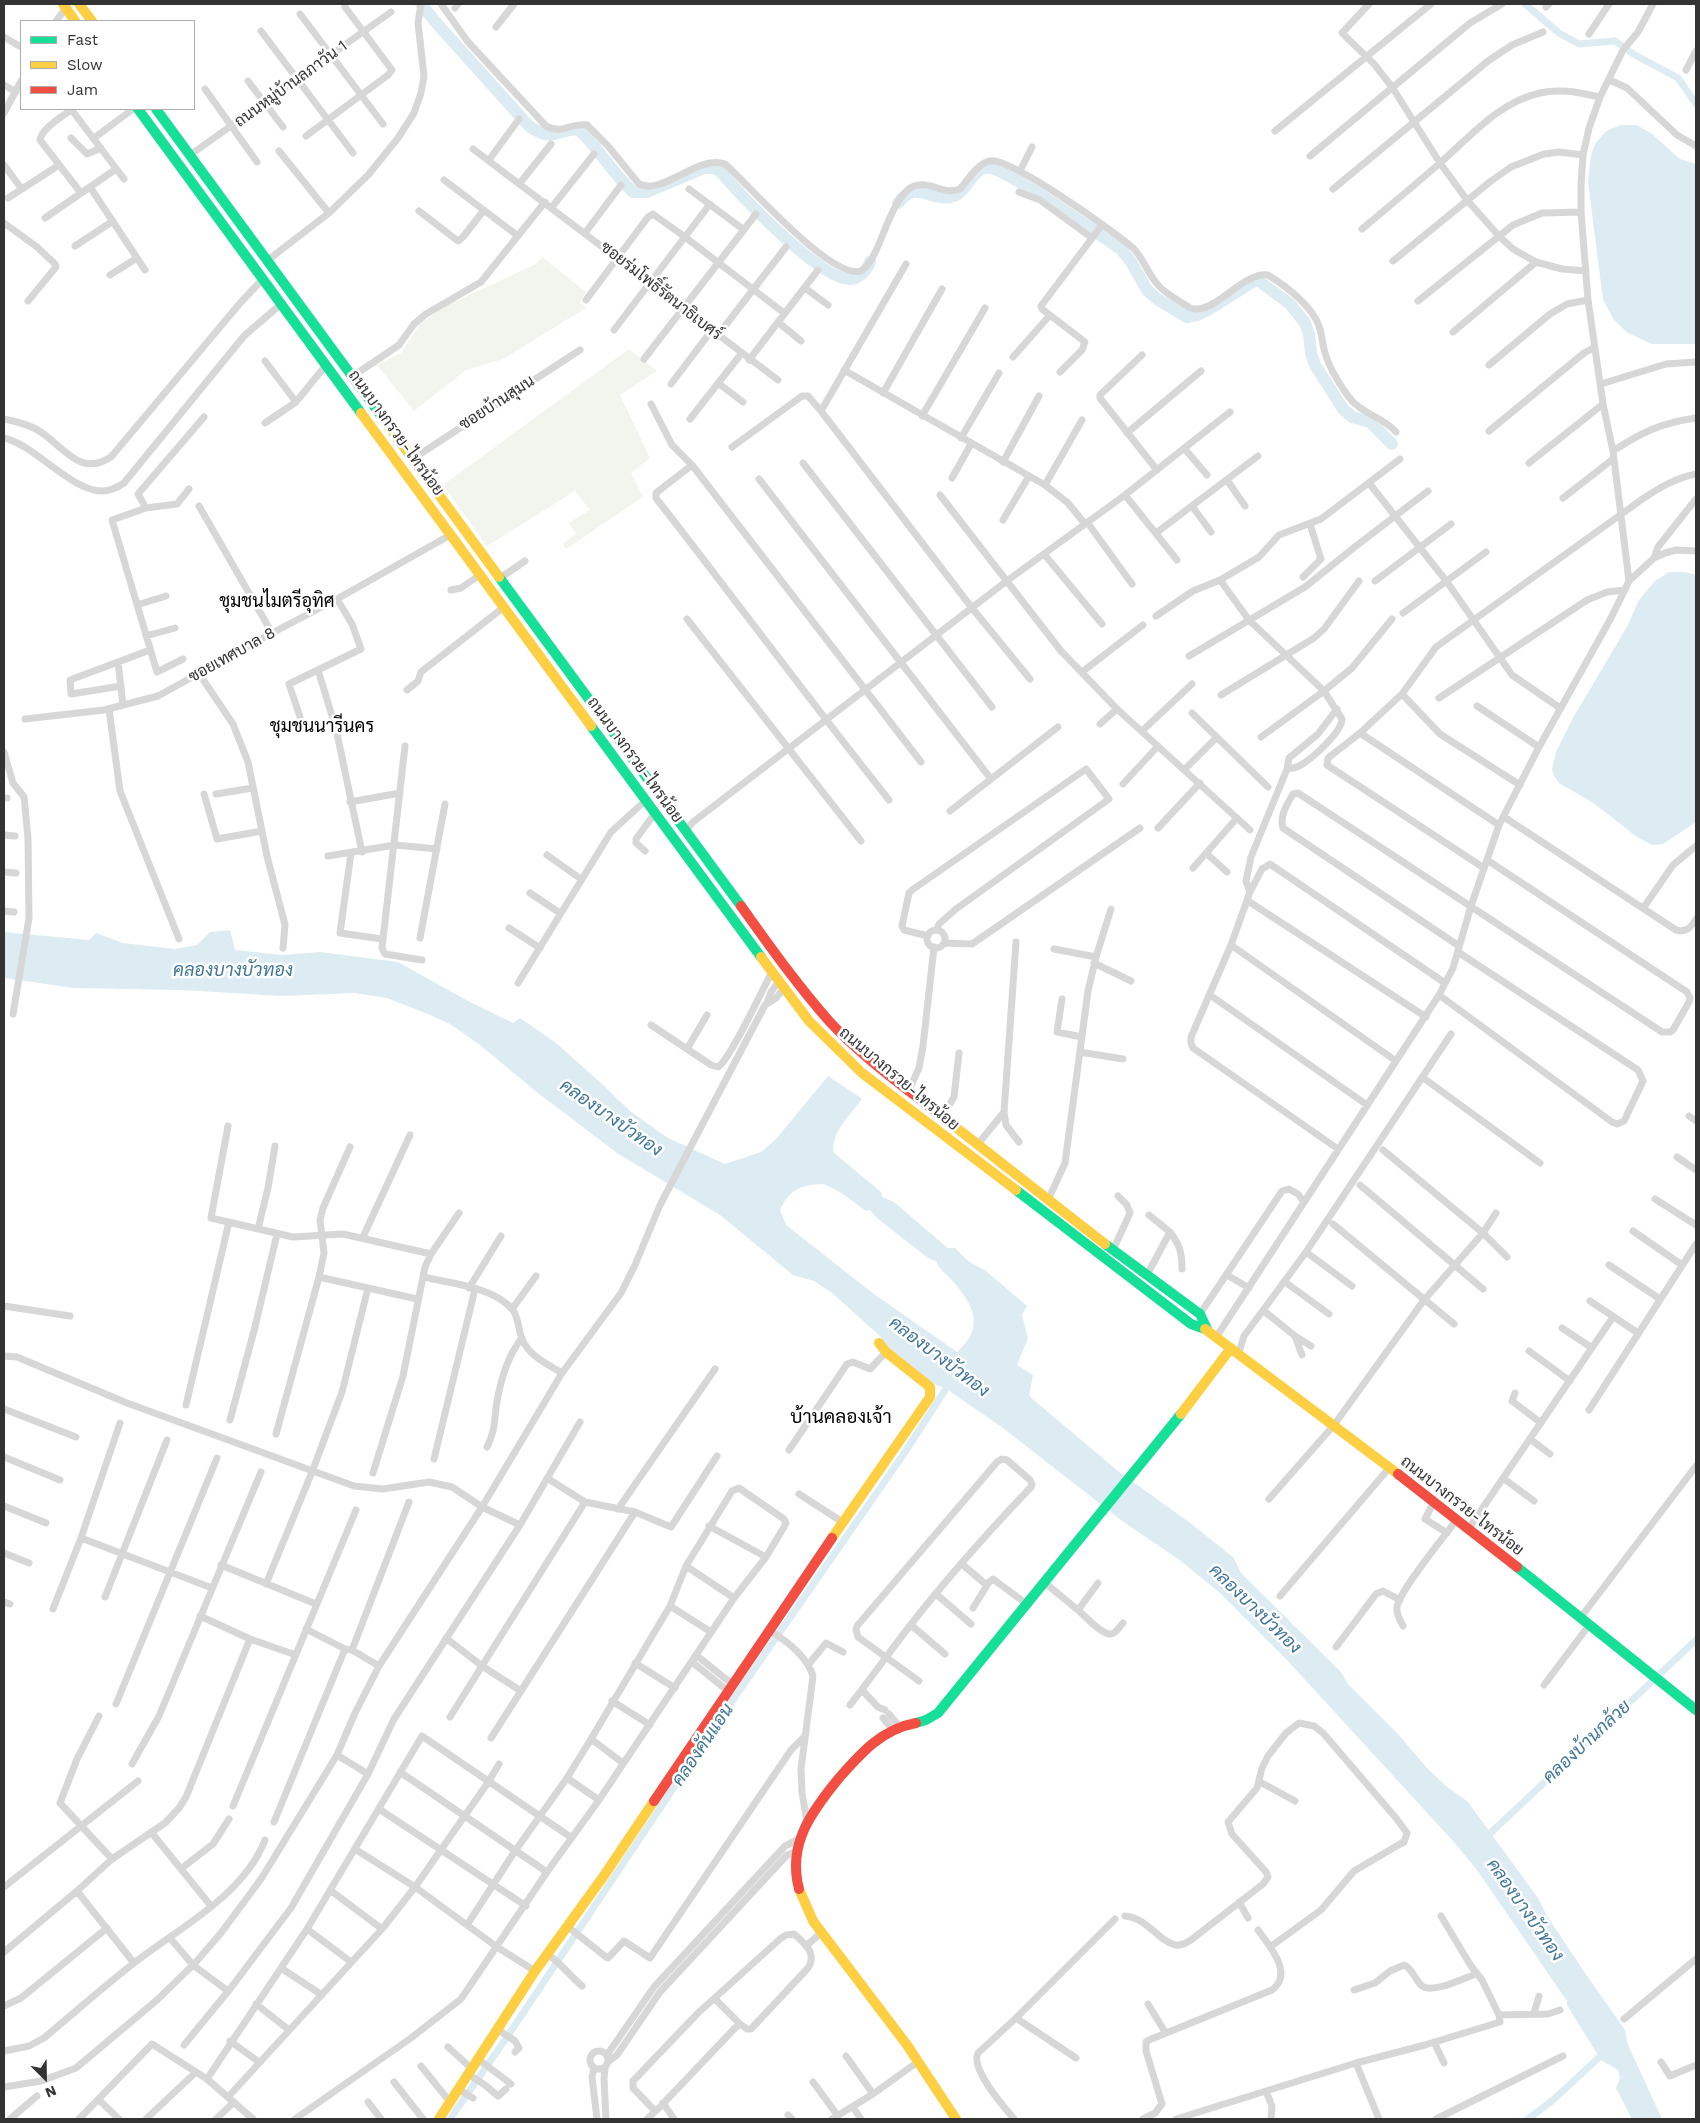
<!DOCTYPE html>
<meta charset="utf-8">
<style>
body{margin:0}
#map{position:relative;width:1700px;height:2123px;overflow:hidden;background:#fff;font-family:"Work Sans",sans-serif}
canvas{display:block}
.frame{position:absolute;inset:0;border:5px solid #333;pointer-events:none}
.legend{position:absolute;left:20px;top:20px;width:175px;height:90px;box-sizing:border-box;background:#fff;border:1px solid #adadad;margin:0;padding:6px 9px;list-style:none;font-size:15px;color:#333}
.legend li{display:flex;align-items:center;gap:10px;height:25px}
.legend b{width:25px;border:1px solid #adadad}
.north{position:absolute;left:20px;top:2053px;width:50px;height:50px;-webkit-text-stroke:4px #fff;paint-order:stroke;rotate:157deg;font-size:14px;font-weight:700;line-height:20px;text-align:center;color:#333}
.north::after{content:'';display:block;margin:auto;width:18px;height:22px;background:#333;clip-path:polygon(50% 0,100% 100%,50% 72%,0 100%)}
</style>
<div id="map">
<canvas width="1700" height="2123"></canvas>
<div class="frame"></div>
<ul class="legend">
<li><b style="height:6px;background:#16e098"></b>Fast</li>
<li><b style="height:6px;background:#ffcf43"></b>Slow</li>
<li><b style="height:6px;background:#f24e42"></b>Jam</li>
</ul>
<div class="north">N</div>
</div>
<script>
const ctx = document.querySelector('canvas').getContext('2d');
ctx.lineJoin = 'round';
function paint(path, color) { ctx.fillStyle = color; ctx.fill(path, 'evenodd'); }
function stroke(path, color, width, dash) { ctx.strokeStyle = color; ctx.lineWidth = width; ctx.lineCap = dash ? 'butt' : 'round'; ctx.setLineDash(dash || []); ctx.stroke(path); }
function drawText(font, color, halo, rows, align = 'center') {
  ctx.font = font + ' "Work Sans",Sarabun,sans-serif'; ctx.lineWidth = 5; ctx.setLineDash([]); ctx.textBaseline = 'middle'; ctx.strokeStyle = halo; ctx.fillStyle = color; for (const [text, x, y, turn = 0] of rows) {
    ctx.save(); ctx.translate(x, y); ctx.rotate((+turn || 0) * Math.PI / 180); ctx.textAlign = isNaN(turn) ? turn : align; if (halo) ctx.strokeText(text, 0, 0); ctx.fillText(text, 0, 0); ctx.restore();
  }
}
paint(new Path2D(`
 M542,257L586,292L580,302L586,308L503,359L466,370L414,411L377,365L401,353L420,324L444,307L536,264Z
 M629,349L657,371L620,395L650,458L631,473L643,497L566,549L563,543L576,534L569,523L590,510L575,491L487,546L443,485Z`), '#f1f5ed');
paint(new Path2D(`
 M1621,125H1637L1652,134L1680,159L1696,164V344H1652L1628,333L1614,320L1603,300L1588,182L1591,155L1595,144L1606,131Z
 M1669,572H1685L1696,575V822L1663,844L1652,845L1637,837L1592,802L1559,783L1554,776L1552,769L1556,752L1573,718L1628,625L1639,600L1655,581Z
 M230,930L235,950L283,955L320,952L398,962L468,1001L513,1023L520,1018L556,1043L601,1083L630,1111L668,1138L725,1164L761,1152L776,1139L828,1076L862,1099C852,1113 829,1134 834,1153L881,1192L882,1197L894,1202L944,1245L948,1248H955L968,1261L986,1271L1027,1306L1022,1315L1028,1338L1017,1365L1033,1375L1029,1396L1118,1471L1190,1523L1233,1557L1241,1573L1341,1672L1348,1684L1397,1733L1428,1769L1446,1786L1468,1802L1538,1898L1547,1916L1583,1970L1625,2030L1628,2045L1662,2119H1632L1616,2088L1620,2078L1618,2070L1601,2060L1567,2005V2001L1477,1870L1453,1841L1286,1659L1220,1593L1181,1561L1122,1521L1003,1428L948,1390L928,1381L886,1347L880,1336L832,1293L814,1281L793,1275L720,1215L617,1153L538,1093L480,1045L450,1024L428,1014L387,998L354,993L281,996L182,990L74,988L4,978V932L89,940L96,933L123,943L174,949L197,945L210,932ZM824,1184L840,1192L866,1211L870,1210L878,1219L928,1258L936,1261C941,1272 949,1276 956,1285C976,1309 983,1329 957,1352L874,1294L786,1225L780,1210C791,1188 801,1185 824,1184Z`), '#ddebf3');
stroke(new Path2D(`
 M1525,4L1559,33L1579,44L1615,41L1635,55L1678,78L1696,104
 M1483,1840L1696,1640
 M450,2119L507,2037L721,1717L903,1455L951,1381
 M1528,2119L1553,2100L1606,2051`), '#ddebf3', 7);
stroke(new Path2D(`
 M421,4L439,26L529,126C553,143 555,130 578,129C599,148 612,173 633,192H647L704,168H713L719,170C739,194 822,282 851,279C860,278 867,270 870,262
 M898,203C917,179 928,201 950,197C966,195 970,172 984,168C1000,162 1100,236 1121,249L1131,262L1147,290L1157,299L1187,317L1197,315L1208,310L1254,281H1259L1290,304L1305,323L1309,334L1311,353L1315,365L1343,409L1352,417L1370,422L1392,444`), '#ddebf3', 12);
stroke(new Path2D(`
 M441,4L468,42L546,126C564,135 570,122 587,125L608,146L639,184C664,196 697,154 725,164C749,185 831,280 861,271C881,260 888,197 914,186C930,180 944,196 960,189C968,180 978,163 990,161C1010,157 1115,232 1133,248C1144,259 1148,275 1159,286C1167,295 1180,301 1190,308C1215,316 1241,272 1268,275C1286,286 1312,306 1319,326C1322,334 1322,341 1324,349C1328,366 1338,382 1348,396C1361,414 1382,416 1396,432
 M1369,4L1342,33L1374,64L1392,87L1440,163L1467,200L1498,235L1513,249L1536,262L1562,269L1586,271
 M1546,7L1549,4
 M455,8L458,4
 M300,14L383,124
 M56,21L66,8
 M496,27L514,4
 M261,31L353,153
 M1589,34L1609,4
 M4,37L21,47
 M1686,70L1696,51
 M1610,80L1627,88L1677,135L1696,146
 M248,81L283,127
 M4,85L16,92
 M205,89L257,162
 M71,109L124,179
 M72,109C62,117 42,128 40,140L81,193
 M4,113L21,81
 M1275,131L1431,4
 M306,136L388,75L392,70L345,7
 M71,138L87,154L101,148
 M94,138L133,109
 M473,149L778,380
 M279,151L329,213
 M190,155L391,12
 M1310,156L1470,23L1502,4
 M489,160L519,119
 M4,165L21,188
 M1020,171L1032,147
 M444,180L518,236
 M520,183L551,144
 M90,187L145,270
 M689,189L744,230
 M1333,189L1488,61L1512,45L1543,32
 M1019,192L1040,200L1092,238
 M8,198L59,165
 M552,207L594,154
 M419,211L458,241L463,237L484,210
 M45,218L116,169
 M4,223L37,247L55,264L56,267L28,301
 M1362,229C1388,207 1415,185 1441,162C1471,136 1499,102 1540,93C1561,88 1580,93 1600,97
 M585,233L621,185
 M75,246L113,221
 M268,260L329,213L369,174L398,138L414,113L421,93L424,76L418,23L421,4
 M1393,261L1491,181L1511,167L1544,154L1559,152L1583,155
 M110,275L137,258
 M805,288L828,305
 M586,300L648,217L653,214L685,237L784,313
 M1418,301L1513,225L1542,213L1581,212
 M778,322L801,341
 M614,330L710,204
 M1453,332L1536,262
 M718,335L786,247
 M1142,355L1100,395V398L1157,470
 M1013,357L1050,315
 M644,359L756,214
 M749,360L818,270
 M265,361L296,402
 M1489,365L1550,314L1567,304L1588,300
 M844,370L1045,485L1068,503L1085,524
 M1060,372L1082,350L1085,342L1042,309L1041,306L1102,225
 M353,376L399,345L414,324L426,314L481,282L545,202
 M718,383L743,402
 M671,384L712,330
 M1601,384L1666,364L1696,362
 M883,393L942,289
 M651,404L672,445L692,465L921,762
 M821,411L906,264
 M922,416L985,308
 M4,419C14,421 25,424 34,428C62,442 77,479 111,457L241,302L263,279
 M690,419L741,354
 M265,423L296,402L326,365
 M1489,431L1584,353L1595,347
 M1127,433L1201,371
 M4,438C35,445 71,491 102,491C110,491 118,487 124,483L244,336L281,304
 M961,438L999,373
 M732,447L802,396H808L821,411L972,608L1030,679
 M1184,448L1207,475
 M1613,451C1642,432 1661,423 1696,418
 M414,458L580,350
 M1003,462L1039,396
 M803,463L992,707
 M1529,463L1603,404
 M692,465L656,493V498C734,598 810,701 889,800
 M952,478L971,444
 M759,479L991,779
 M1227,480L1245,506
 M1369,483L1447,582L1512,675L1560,708
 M1045,485L1082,420
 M189,489L177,504L146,508L138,494L204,417
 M940,495L1061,651L1117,709L1250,830
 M1125,495L1177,560
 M1563,498L1613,459
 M199,506L272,633
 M1192,506L1211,532
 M146,508L112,520L157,672L183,659
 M1003,520L1029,476
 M1087,522L1132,584
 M1156,533L1258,456
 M1044,554L1102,624
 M1654,558L1658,547L1696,499
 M1303,577L1321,559L1310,524
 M500,578L525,561
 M1220,580L1249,620L1324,691L1342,719C1342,732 1311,760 1299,766C1296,768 1291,768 1287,769
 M1375,581L1451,524
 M1629,581L1613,451L1603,404L1588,300L1581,212V184L1583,155L1589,128L1600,97L1623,50L1638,32L1653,4
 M451,590L461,588L481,574
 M137,605L166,596
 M1403,613L1486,552
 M1156,616L1193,591L1220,580L1259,557L1279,535L1321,519L1400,459
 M687,619L861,841
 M146,636L175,628
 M1189,656L1305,587L1356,546L1428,491
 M118,662L123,705
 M318,670L336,729L362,852
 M1082,672L1143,625
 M200,675L233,724L248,762L267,856L285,925L283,948
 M121,686L71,694L70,680L150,650
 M407,690L418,681L421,672L504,607
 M1402,694L1440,734L1520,785
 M1221,695L1314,638L1324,629L1359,581
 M1439,698L1587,600L1607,592L1625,590
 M1477,706L1539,747
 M109,709L120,791L179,939
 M1192,713L1268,787
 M300,717L289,684L361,649L352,624L337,599
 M25,719L104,710L158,696L272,633L337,599L452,534
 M1100,724L1117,709
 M1142,731L1192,684
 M1360,733L1499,825
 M1261,737L1324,691L1352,668L1392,619
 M405,746L382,948L385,954L422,960
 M4,752L13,783L24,797L28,838L29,918L13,1014
 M1185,769L1216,738
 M1123,784L1158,746
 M204,794L217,839L262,831
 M216,794L253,788
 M4,798H7
 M350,802L400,793
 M950,811L1058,727
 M1504,817L1676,930C1687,933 1691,927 1696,919
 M1158,828L1200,783
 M686,830L693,822L1008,580L1125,495L1230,412
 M4,835L15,836
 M645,851L636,843V839L655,813
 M351,853L340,933L382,939
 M1206,853L1227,872
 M547,855L581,879
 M328,856L395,845L437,849
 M1193,868L1237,818
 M1484,868L1327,765L1328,758L1360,733L1402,694L1436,647L1641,500C1659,488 1675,478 1696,474
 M4,872L16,873
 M1250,892L1246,881L1251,857L1287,769L1289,758L1318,734L1337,709
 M530,893L560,913
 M1248,901L1426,1017
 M1644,907L1673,865L1696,846
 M4,911L14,912
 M509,928L540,948
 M927 939a9 9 0 1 1 18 0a9 9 0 1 1-18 0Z
 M928,936L904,930L902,926L909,893L912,890L1086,769L1109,799L956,909L939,924L937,930
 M420,938L445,804
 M944,943L972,944L1140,828
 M1231,945L1396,1061
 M1459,946L1283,828C1279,817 1287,804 1293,794L1298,793L1662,1032H1670L1673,1030L1689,1002L1690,998L1687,992L1487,860
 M1054,949L1096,957
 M1094,963L1131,981
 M518,983L611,832L646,800
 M1210,995L1367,1105
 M1439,995L1612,1122L1617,1124L1624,1121L1643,1081L1638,1070L1458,952
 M1062,999L1057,1032L1082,1037
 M767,1003L771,992L779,981
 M651,1025L711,1065L718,1067C730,1060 763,988 772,972
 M687,1049L707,1015
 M1080,1052L1123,1059
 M1422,1077L1540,1163
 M909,1090L919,1068L923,1046L934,947
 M1004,1112L1006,1125L1019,1142
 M1689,1116L1696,1121
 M942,1117L954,1097L959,1053
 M228,1126L211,1218L293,1237L343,1234L431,1254
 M978,1144L1004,1112L1016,942
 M1338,1149L1193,1048L1191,1043V1037L1231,945L1250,892L1262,869L1270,864L1445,983
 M1383,1150L1483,1233L1507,1257
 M1677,1157L1696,1170
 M1360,1185L1483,1289
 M1049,1198L1065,1163L1088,991L1096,957L1111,909
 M1655,1199L1696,1225
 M1333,1224L1454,1324
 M258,1229L268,1188L275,1146
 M1633,1231L1682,1265
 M1170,1232C1180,1245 1182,1253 1182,1269
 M363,1237L410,1135
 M1113,1250L1130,1213L1127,1205L1118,1196
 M1306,1252L1352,1286
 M1609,1265L1660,1299
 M1147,1275L1170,1232L1149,1215
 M1227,1275L1249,1288
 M319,1277L417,1299
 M423,1277C450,1283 493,1287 512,1309C519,1317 518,1329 522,1339C529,1356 547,1364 562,1373
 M1285,1282L1329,1314
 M469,1288L501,1236
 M1590,1301L1638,1333
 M4,1306L70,1316
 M512,1309L536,1276
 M1264,1311L1295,1336L1302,1355
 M1200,1314L1282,1191L1289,1189L1298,1194L1304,1202
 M1562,1328L1592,1348
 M1217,1336L1439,995L1453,968L1471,906L1499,825L1539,747L1611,618L1629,581L1654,558L1665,553L1676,550L1696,551
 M1295,1336L1311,1346
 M1529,1351L1570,1381
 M1239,1352L1244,1336L1306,1252L1451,1034
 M4,1356L17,1357L127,1403L354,1486L383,1489L429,1482L452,1487L482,1507L520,1525
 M1515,1393L1512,1401L1541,1423
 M186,1405L229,1222
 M4,1409L76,1437
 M1589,1410L1696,1244
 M230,1420L255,1327L277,1234
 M276,1434L319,1277L324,1253L320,1220L323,1208L350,1147
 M1530,1439L1550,1454
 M487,1447C496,1429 494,1419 497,1401C501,1379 508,1355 522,1338
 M789,1450L847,1364L853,1362L870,1369L886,1352
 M4,1457L60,1480
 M434,1459L475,1289
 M373,1473L403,1376L425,1267L431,1254L459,1213
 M547,1478L585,1502L635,1512L671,1527L717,1456
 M1503,1478L1534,1501
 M799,1494L844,1523
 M1269,1499L1334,1425L1424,1300L1483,1233L1496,1213
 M1434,1502L1425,1519L1447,1533
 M4,1506L46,1523
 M618,1509L715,1369
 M709,1526L766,1557
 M1469,1528L1613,1317
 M81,1538L212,1588
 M4,1553L29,1563
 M962,1564L983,1582
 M221,1565L316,1604
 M686,1566L734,1598
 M1045,1583L1078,1610L1098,1583
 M266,1584L312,1472L342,1392L368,1288
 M936,1594L971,1624
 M1280,1596L1389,1468
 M105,1597L167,1440
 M4,1602L10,1604
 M670,1606L711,1632
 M973,1608L989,1582L993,1579L1028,1605
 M53,1609L81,1538L120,1423
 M1078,1610C1085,1616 1102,1635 1111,1634C1116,1634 1120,1626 1123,1623
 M200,1616L250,1639L296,1655
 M1581,1617L1696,1466
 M911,1625L945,1654
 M1403,1626C1400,1620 1396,1614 1397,1607C1399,1591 1445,1536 1457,1519
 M306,1629L345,1649L352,1650L379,1666
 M769,1630C787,1641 807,1656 813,1676L801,1769L802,1793L807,1821
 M446,1638L482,1666L521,1691
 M1336,1647L1376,1594L1383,1591L1400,1600
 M352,1650L409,1502
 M696,1655L732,1684
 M692,1662L728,1691
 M635,1663L675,1688
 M809,1664L826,1643L843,1652
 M1544,1685L1590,1624
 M862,1690L878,1707L885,1710
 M612,1701L650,1725
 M116,1704L217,1458
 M850,1705C871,1678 891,1650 912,1623C949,1576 990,1530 1031,1487L1032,1484L1030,1480L1007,1460L1002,1459L997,1462L857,1626L856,1630L858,1637L919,1681
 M889,1714L900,1727
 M99,1716L77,1759L60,1803L112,1859
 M450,1717L585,1502
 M883,1718L892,1729
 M491,1738L635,1512
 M591,1739L623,1763
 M337,1755L368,1774
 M132,1764L159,1716L261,1472
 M400,1772L547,1872
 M567,1778L599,1800
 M1260,1782L1295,1801
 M233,1806L356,1510
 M379,1809L526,1906
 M274,1822L345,1649
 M151,1832L211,1906
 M355,1849L415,1887L497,1947L535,1971
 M182,1868L213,1844L229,1819
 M4,1887L138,1781
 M330,1890L382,1929
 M77,1891L134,1963
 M1239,1902L1248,1918
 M1125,1916C1148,1918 1160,1943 1176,1945C1181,1946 1186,1943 1191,1940L1263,1884L1268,1877L1266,1872L1232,1834L1228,1822L1257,1788L1262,1768L1268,1756L1286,1733L1299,1723L1314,1726L1323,1733L1396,1818L1407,1833L1404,1842L1400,1844L1354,1871L1321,1910L1270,1947
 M567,1926L606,1957L608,1958L624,1941L650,1958L791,1750L804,1737
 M307,1929L351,1962
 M170,1938L193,1965L228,1991
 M806,1946L822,1932
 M4,1952L77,1891L112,1859L165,1823L179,1808L186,1797L250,1639
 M547,1954C561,1963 569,1975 582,1986
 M281,1968L322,1995
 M1354,1990L1375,1983L1390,1971L1404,1965C1413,1969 1415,1980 1422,1986C1433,1994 1464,1978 1476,1974
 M715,1999L740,2024
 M256,2004L289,2030
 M1148,2004L1165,2032
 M4,2006L21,1998L107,1928
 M1534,2013L1539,1996
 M1499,2015L1548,2014L1560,2010
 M1016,2018L1076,2058
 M1624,2019L1696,1959
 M497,2029L515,2041L519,2048L515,2052
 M230,2041L259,2062
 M1434,2042L1444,2063
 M184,2045L230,1989L291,1908L368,1774L394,1719L520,1525L580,1422
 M448,2047L472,2069
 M590 2060a9 9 0 1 1 18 0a9 9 0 1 1-18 0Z
 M4,2051L29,2046L44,2038C74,2013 103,1987 134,1963C179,1928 244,1895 265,1840
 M607,2055L654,1987L785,1846L799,1839
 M846,2056L873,2094
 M478,2059L511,2084
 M609,2061L617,2055L660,1992L787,1855L797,1851
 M1661,2062L1670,2076L1696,2065
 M1356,2063L1379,2119
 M421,2066L450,2102
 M594,2068L592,2077L597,2119
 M605,2068L604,2079L606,2119
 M468,2074L485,2085L498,2096L506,2089
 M207,2079L307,1929L422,1736L572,1838
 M394,2082L423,2119
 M813,2082L838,2116
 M4,2087L41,2081L76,2068L157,2000L195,1963L221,1933L261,1879L337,1755L355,1713L379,1666L482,1507L562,1373L621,1293L635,1265L660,1205L765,1005L776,998L785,987
 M458,2089L473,2098
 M1266,2091L1272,2106L1271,2119
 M229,2096L382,1929L415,1887L489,1781L499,1764
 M99,2100L119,2119
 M368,2102L381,2119
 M663,2103L674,2119
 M853,2107L861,2119
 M788,2115L792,2119
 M10,2119L37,2096
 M79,2119L152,2044L207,2079L253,2119
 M146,2119L196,2072
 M216,2119L234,2102
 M295,2119L411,2038L461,1999L547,1872L599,1800L734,1598L766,1557L784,1527L786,1523L784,1519L739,1488L732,1491L686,1566L670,1606L591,1739L567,1778L515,1851L467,1925
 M647,2119L659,2108L735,2028L740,2024L747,2029H751L808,1968C817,1954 806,1944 794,1934L786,1935L780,1939L698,2013L633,2081V2088L655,2111
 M832,2119L873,2094L919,2061
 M1014,2119C1004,2107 970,2069 978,2053L1016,2018L1115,1919
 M1143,2119L1155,2113L1162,2104L1146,2051V2042L1149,2040L1272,1990C1294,1973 1270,1947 1258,1930
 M1176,2119L1356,2063L1425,2045L1500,2022L1499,2015L1482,1980L1471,1966L1441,1916
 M1436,2119L1563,2056`), '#d7d7d7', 7);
stroke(new Path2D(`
 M138,109L361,413
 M156,109L382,417
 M499,577L741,906
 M591,726L761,957
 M1016,1190L1191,1324L1205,1329
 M1105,1244L1200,1314L1207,1329
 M1517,1567L1696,1710
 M916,1723L926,1720L938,1713L1181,1414`), '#16e098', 10);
stroke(new Path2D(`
 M63,4L75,21
 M79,4L92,21
 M361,413L591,726
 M382,417L499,577
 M761,957L809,1021L862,1073L1016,1190
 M940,1115L1105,1244
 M1205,1329L1398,1474
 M1181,1414L1231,1348
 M832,1538L930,1397V1387L886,1352L879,1343
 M799,1889L813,1921L907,2045L956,2119
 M439,2119L535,1971L603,1877L654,1801`), '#ffcf43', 10);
stroke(new Path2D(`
 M741,906C769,945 797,985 829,1021C862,1057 902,1085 940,1115
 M1398,1474L1517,1567
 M654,1801L832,1538
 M799,1889C787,1844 812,1811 839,1778C861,1753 882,1729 916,1723`), '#f24e42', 10);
drawText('16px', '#333', '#fff', [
 ["ถนนหมู่บ้านลภาวัน 1",291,84,-36],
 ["ซอยร่มโพธิ์รัตนาธิเบศร์",661,291,38],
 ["ซอยบ้านสุมน",497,403,-33],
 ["ถนนบางกรวย-ไทรน้อย",396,433,54],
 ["ซอยเทศบาล 8",232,655,-29],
 ["ถนนบางกรวย-ไทรน้อย",635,760,54],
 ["ถนนบางกรวย-ไทรน้อย",899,1079,40],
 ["ถนนบางกรวย-ไทรน้อย",1462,1506,38]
]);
drawText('18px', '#000', '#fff', [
 ["ชุมชนไมตรีอุทิศ",277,602],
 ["ชุมชนนารีนคร",322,727]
]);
drawText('italic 18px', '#3f7597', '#fff', [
 ["คลองบางบัวทอง",233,971],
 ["คลองบางบัวทอง",611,1118,35],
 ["คลองบางบัวทอง",939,1357,37],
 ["คลองบางบัวทอง",1255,1609,44],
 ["คลองบ้านกล้วย",1587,1742,-43],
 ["คลองคันแอน",703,1745,-56],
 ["คลองบางบัวทอง",1525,1910,55]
]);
drawText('19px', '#000', '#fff', [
 ["บ้านคลองเจ้า",841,1417]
]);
</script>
